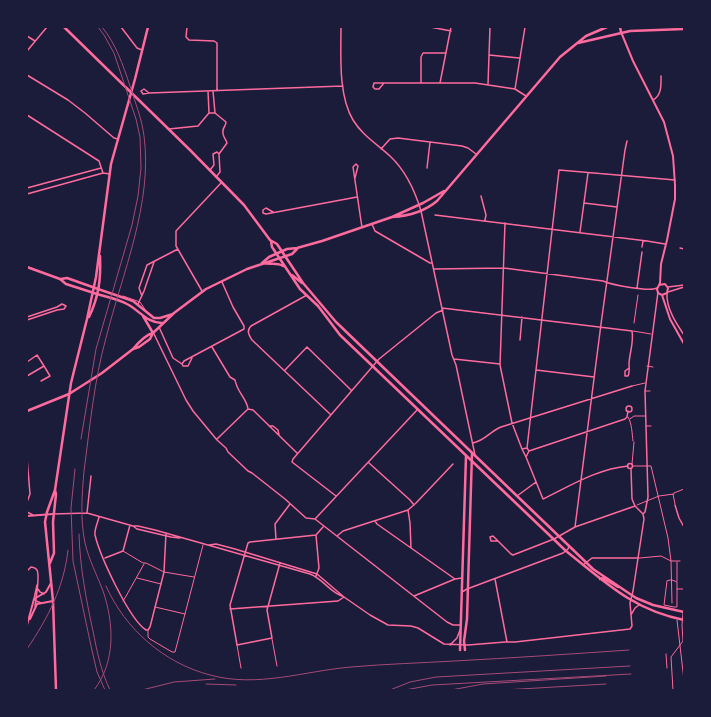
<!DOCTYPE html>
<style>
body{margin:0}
#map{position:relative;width:711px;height:717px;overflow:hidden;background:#1b1b3a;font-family:"Source Sans 3",sans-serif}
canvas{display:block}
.frame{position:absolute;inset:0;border:28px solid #1b1b3a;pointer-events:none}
</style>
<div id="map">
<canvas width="711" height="717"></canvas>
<div class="frame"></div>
</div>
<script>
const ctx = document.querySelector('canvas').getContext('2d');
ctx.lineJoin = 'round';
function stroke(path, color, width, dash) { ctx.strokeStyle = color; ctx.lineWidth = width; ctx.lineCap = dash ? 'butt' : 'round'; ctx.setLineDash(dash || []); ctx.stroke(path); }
stroke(new Path2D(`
 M123,296L140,302L146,311
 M634,323L638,295
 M628,417C632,423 632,434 633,441
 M632,464L634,442
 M677,620L684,680
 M666,654L667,668
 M673,690L671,657L683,641L682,625L683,613`), '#ff6b9d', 1);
stroke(new Path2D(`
 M633,331L651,334
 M647,366L653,367
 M632,386L645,383
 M645,391H650
 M630,419L634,416H645
 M646,426H651
 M633,466H651L668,538L671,561L672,603
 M674,493L684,489
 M673,494L675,504
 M637,505L659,496L674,494
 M123,551L143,563H146L164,572L194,577
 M640,558L661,556L671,561H680
 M677,562V581
 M137,578L161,584
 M672,580L677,582V607H674L664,605L667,581Z
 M677,589H683
 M123,601L125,598L144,564
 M155,607L185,614
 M148,630V637L150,639L172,652H175L203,545
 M272,639L277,666
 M237,645L241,668`), '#ff6b9d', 1);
stroke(new Path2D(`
 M121,27L137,48L142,50
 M187,27L186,37L189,40L214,41L217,43V91
 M341,27C341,55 338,95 353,120C362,135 377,144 390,156C405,170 415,191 421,211L452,355L456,365L475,455
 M430,27L451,31
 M27,36L35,41
 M27,51L47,27
 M489,55L519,58
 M27,75L68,100L85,113L114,138L118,139
 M384,83L379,89H375L373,87L374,83H475L515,89L526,96
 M421,83V57L423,53H446
 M440,83L451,27
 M488,84L490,27
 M515,89L525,27
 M213,91L215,113
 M149,93L144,89L141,91L143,94L149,93L343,86
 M653,100C662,95 661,85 661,76
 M209,113H215L226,122C226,126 223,127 223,131C222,136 226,139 227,143L219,154L220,172L216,177
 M27,115L99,161L103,173
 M169,129L198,126L209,113L208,91
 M381,149L390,139L398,138L462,146L468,148L476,154
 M427,168L430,142
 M210,170L214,165L213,154L217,152L219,154
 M355,178L358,166L356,164L353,167L361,221L362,227
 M27,188L101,168
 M27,194L103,173L110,174
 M481,196L486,215L485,220
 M584,203L617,207
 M273,212L266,208L263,210V213L266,214L357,197
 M435,215L647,241L665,244
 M505,223L500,365L512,423L522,449
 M372,224L375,231L430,263H432
 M580,232L588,173
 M642,247L643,241
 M680,248L684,249
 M434,269L504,268L603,281C612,285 649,292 657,288
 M668,287L684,285
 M637,288L642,252
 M202,291L176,246V231L221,183
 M668,292L684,287
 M667,293C666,308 676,323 684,335
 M307,295L251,326C246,331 249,335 252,340L330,414
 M142,296L139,288L147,265L178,249
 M138,304L144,291L154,262
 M442,308L632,331C634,342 630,351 629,363C629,368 630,372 628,376H625V371L629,368
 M27,317L57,307L62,304L66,306L64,309L57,310L27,320
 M159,327L173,358L182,364
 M154,334L186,400L193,411L217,440L226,448L228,452L248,471L252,473L285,499L306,518L315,519L447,622L453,625H460
 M520,340L522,317
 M212,347L230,377L235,380C237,392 247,399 248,409L253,410L297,453
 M192,358L188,366H183L182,364L184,361L244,329V326L233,307L222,282
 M454,359L500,364
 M27,362L37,355L44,366L27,376
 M285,370L307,347L351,390
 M536,370L594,377
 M41,381L50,376L44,366
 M626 409a3 3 0 1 1 6 0a3 3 0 1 1-6 0Z
 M269,426H273L278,430L279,435
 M217,439L248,409
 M473,443C486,440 489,432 501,427L632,386
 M527,448L559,170L675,180
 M527,448L529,451L526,457L522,449Z
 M529,451L625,419L627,417L628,411
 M526,457L543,499C570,486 597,469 628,466
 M27,458L30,494L27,502
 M369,463L410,500L414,505
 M627.5 466a2.5 2.5 0 1 1 5 0a2.5 2.5 0 1 1-5 0Z
 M631,469L632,499L635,506L643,514
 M336,496L292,462L293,459L379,359L436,313L443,310
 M517,496L536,482
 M675,505L679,518L684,527
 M408,510L410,523L411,548
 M27,512L33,515
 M87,513L91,476
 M53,514L87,513L133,526L137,529L171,537L180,538
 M99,517C98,522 94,530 95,535C100,556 129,619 146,630H148L150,627L164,572L166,533
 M315,519L418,409
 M375,521L377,524L455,579
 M133,526H138L155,530L310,574C323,579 330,592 342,596
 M575,527L601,324L625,150L627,141
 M316,535L319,568L316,576
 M337,536L343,531L408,510L416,503L453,464
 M276,539L275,524L290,504
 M497,541H491L490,537L493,536L511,554L513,555L554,539L575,527L635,506
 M209,545L216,544L235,549L317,574L344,597L370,615L388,625L411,626L418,628L444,644L468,645L505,642H515L630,629L632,626L630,603L633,591L644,519L643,514L645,512L648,497L645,391L658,292
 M105,558L123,551L130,525
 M280,563L267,610L272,638L237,645L230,605L248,543L250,542L316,535L323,527
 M583,565L592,558H639
 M28,570L31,567C34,568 35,567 37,570C40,576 36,599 35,606
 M495,579L507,642
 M37,585L34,599L36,601L41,603
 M38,589L40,592L44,594
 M462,592L467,589L563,553L568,549L569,546
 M414,596L455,579L462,578
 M230,609L338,601L344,597
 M631,615L635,608L639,605
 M450,645L457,638L460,630`), '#ff6b9d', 1.5);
stroke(new Path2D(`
 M621,32L633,61L664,122L673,156L675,185V199L667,240L661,264L660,283L657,289L658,293L662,295
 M659,285L665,284L668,288L667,293L662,295
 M662,295L670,319L684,344
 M27,516L53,514
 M30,619L37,604L53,601
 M27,625L34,599L46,592L51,583`), '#ff6b9d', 2);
stroke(new Path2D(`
 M64,27L190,150L244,205L270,240L277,244L303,283L336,322L593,569L636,598L653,605L684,612
 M620,27L621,32
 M578,43L630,31L684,29
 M392,217C409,216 424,212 437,201L560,57L586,36L607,27
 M271,241L272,247L300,289L318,306L340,335L566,551C605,582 633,610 684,620
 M262,263L269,257L287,249L297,248L322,241L392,217L423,203L444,191
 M263,263C270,265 278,262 283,266
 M292,275L302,283
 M98,289L133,301L154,318H160L173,314
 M97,294C107,297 118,299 127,304C139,310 148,324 163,323
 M143,316L153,333
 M133,349L139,347L150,339L153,333L174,313L206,289L247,269L292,254L297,249
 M69,394L102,373L133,349C138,343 145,335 153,333
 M600,579L603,578L618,587
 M460,650L466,456
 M465,650L464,641L467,619L472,453`), '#ff6b9d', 2.5);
stroke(new Path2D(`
 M27,267L60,279L66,284L97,294
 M61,279L67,278L98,289
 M89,317C99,296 101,279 100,256
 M27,411L69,394
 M55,490L47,512L45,522L53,601L56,690
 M50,563L54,553L53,522L56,494L55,490L71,383L87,319L96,277L111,164L135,79L148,27`), '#ff6b9d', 2.5);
stroke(new Path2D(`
 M81,439L96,349L132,225L138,196L141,168L140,137L136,119L114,53L104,35L98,27
 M75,469L71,508L73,561L91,646L97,672L105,690
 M27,649C48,618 64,587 68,550
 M451,690L483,684L606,676
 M503,690L606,684`), '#a44b75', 1);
stroke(new Path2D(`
 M79,534C80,567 86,599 93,631C97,652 101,671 110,690
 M106,586C125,629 164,663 210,675C258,688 304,671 351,667C385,664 420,663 454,661C512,658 571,654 629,650
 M206,684L236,685
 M94,690C116,662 114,623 103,591C97,575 89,560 85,543C80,519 82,494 84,471C90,426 94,381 106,338C122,274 153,203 144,136C142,119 135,102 130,86C123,65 116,44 102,27
 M142,690L174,682L215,679
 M390,690L410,682L436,677L630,666
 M405,690L432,685L631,674`), '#a44b75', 1);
</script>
